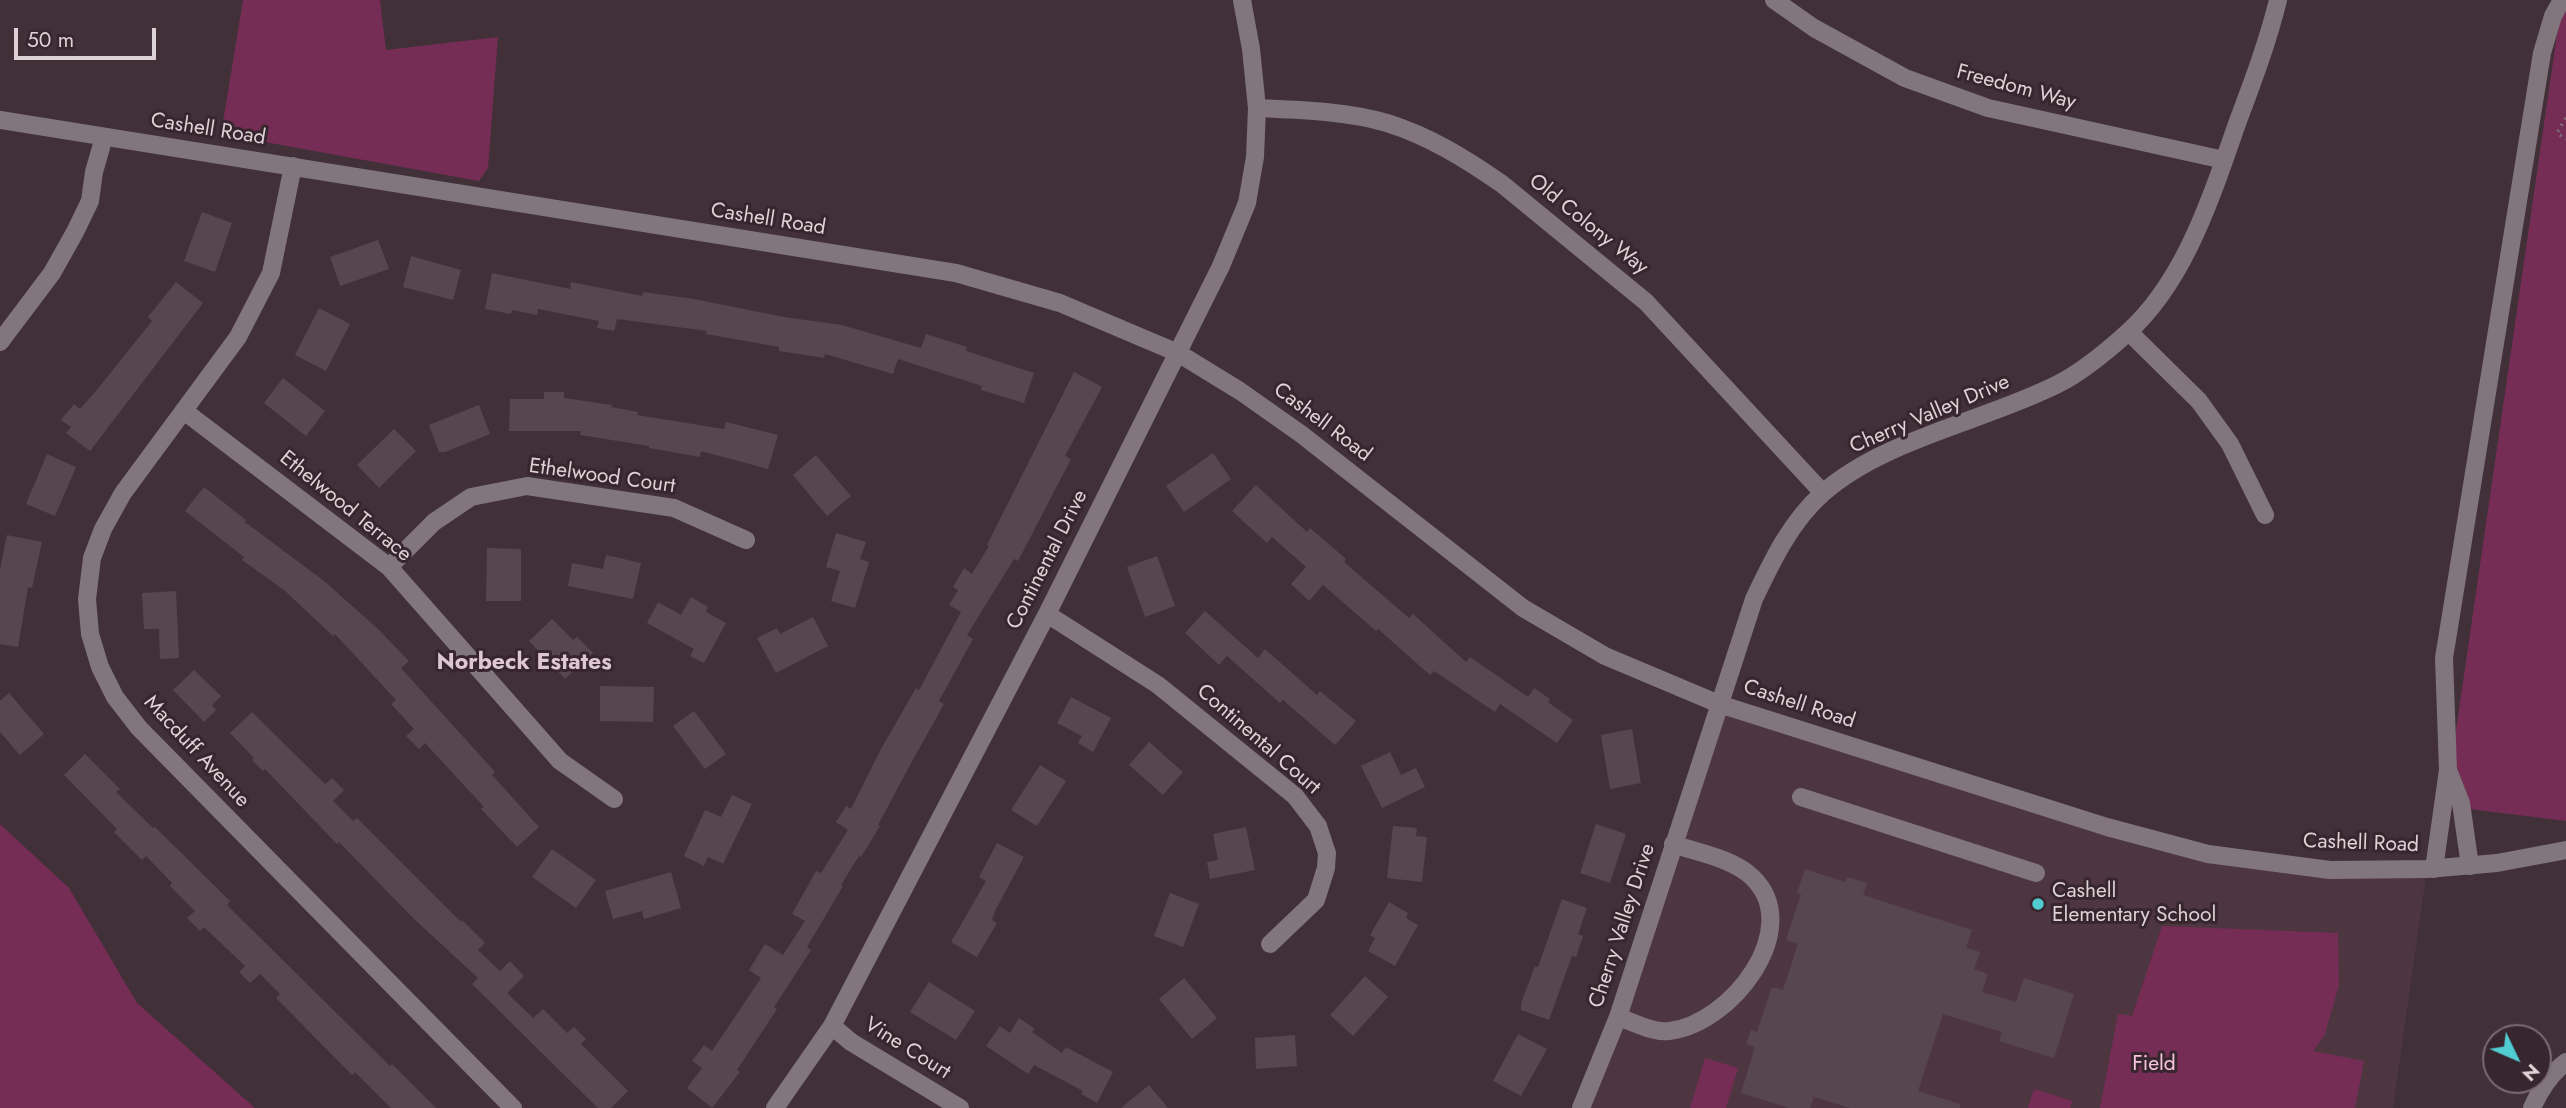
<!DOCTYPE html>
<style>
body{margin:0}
#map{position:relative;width:2566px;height:1108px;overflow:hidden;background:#413038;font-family:Jost,sans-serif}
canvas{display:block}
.north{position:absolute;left:2482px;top:1024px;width:70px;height:70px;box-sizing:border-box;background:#37262e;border:2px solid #7a6b72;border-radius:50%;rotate:134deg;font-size:19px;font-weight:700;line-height:28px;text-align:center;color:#ded2d7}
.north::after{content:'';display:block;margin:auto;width:24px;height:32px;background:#51ccd1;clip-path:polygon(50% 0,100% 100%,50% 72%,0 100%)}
.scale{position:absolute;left:14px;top:28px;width:142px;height:32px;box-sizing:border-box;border:4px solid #ded2d7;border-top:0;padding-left:9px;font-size:21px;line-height:24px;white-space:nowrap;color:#ded2d7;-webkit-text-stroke:5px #37262e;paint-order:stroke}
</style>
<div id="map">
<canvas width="2566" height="1108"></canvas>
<div class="north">N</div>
<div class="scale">50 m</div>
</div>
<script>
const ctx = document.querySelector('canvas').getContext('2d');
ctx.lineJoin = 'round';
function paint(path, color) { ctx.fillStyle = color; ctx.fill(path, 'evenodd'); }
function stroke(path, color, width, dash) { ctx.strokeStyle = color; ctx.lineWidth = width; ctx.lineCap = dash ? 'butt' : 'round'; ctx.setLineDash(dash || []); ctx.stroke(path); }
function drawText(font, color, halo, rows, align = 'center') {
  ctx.font = font + ' Jost,sans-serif'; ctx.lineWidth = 6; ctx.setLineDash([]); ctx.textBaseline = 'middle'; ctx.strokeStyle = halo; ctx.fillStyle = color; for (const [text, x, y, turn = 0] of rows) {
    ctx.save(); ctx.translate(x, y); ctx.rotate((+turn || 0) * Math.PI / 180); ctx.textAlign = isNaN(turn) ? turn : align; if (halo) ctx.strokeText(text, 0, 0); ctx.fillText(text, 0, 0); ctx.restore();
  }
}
paint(new Path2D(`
 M1719,704L2208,854L2427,869L2393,1108H1581Z`), '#4e3641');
paint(new Path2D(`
 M243,0H380L386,50L498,37L488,168L479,181L221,134Z
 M2562,0H2566V821L2445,806Z
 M0,824L69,888L137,1003L255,1108H0Z
 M2162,926L2338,933L2339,985L2325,1034L2313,1051L2364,1061L2355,1108H2100L2118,1014L2132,1016Z
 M1705,1058L1738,1068L1726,1108H1690Z
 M2034,1089L2072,1101L2070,1108H2028Z`), '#752d55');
paint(new Path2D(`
 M202,212L232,223L215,272L184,261Z
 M378,240L389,269L340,286L330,257Z
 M411,256L461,270L453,300L403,287Z
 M492,273L570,289L571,282L642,296L643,292L694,299L784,317L842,325L921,348L926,334L967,347L966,351L1034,373L1024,403L981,390L982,386L898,359L893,374L825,354L824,358L779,351V347L706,334L707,331L617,319L614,331L597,328L599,321L538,309L537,315L512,310L511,314L485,309Z
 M176,282L203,303L90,451L66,433L71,427L61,420L74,404L80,409L96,391L152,321L148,317Z
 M319,308L350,324L326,371L295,355Z
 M1074,372L1102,387L1065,456L1071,459L1018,561L1014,559L967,635L973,639L939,701L944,704L910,765L878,825L880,826L861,857L859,856L841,885L843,886L807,947L811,950L774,1007L777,1009L737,1070L740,1072L712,1108L687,1088L702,1068L692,1061L704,1045L712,1051L761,978L749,970L765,944L783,955L805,921L792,914L816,871L821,873L848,830L836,822L846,806L851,809L881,749L916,688L919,690L961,612L949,605L958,590L953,587L964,568L972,574L989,546L987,545Z
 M283,378L325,411L306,436L264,403Z
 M544,392H564V398L612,405L611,407L638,412L637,415L724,429L726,422L778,435L768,469L701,451L700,457L649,448V446L580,435L581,431H509L510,399H544Z
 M479,405L490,434L445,452H439L429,425Z
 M394,429L416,451L379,488L357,465Z
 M1213,453L1231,479L1184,512L1166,486Z
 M47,454L76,467L55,516L26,504Z
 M816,455L851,496L827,516L793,475Z
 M1256,485L1307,532L1310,528L1346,559L1344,562L1409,618L1413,614L1466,662L1470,657L1528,697L1534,688L1550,699L1548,702L1573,720L1557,743L1500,704L1495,712L1434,671L1430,675L1378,629L1376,631L1323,585L1309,601L1291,584L1306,567L1272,537L1267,543L1232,511Z
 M204,487L246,520L245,522L324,581L377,628L409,661L401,668L495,772L492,775L539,827L517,847L481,809L484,807L425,743L419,749L406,736L414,729L391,704L396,700L335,634L333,636L284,590L242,560L244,557L185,511Z
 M836,533L866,542L860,559L869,562L855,608L831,601L840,571L826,567Z
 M7,535L42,542L32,588L28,587L18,647L0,644V570Z
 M487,548L521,549V601H486Z
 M606,555L641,563L633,599L568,586L572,563L603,569Z
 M1157,556L1175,606L1145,617L1127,567Z
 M176,591L179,658L160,659L159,629H144L142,593Z
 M691,597L708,607L706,612L726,623L704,663L690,656L694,649L647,623L658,602L681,615Z
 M1205,611L1258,658L1265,649L1317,695L1320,691L1356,721L1335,745L1283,700L1280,703L1227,656L1219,665L1185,633Z
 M813,617L828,646L776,673L757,638L777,628L780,634Z
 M552,619L573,640L577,637L593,653L565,679L529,641Z
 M194,670L221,696L212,705L216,710L204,722L173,690Z
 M600,686L654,687L653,722L600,721Z
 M9,693L44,734L20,755L0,732V701Z
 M1071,697L1111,718L1093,752L1078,743L1082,736L1057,723Z
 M694,711L726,754L705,769L673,726Z
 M252,712L325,784L332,778L344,790L333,801L353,821L357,818L461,922L462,920L485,943L478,950L500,971L510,961L524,976L507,993L533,1018L543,1009L567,1033L574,1027L586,1039L581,1044L628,1091L611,1108H598L557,1068L472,984L478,978L412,917L339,842L337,844L265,769L263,771L252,760L254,758L230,733Z
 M1632,729L1641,783L1610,789L1601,735Z
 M1149,742L1183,772L1163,795L1129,765Z
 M1390,752L1401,775L1416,768L1425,787L1382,808L1361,766Z
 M85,754L120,789L116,792L153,828L155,827L230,901L227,905L390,1066L392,1064L436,1108H391L355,1072L352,1075L276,998L280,994L260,974L250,983L239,972L245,966L204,927L200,931L187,918L195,911L170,886L172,883L146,856L142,860L114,832L117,829L64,775Z
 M1040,765L1066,781L1037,826L1011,810Z
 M732,795L752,804L723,864L708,857L704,866L684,856L705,810L721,817Z
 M1596,824L1626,834L1610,883L1580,873Z
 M1393,826L1417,828L1416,836L1427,837L1422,882L1387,878Z
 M1246,827L1255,870L1210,879L1207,862L1218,860L1213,834Z
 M997,843L1024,857L995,911L992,920L997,923L977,957L951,942L986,881L979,877Z
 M552,849L596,880L576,908L532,877Z
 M1805,869L1845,882L1847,877L1867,883L1863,895L1972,930L1966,948L1980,952L1974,969L1988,974L1982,992L2016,1002L2024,978L2074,994L2054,1058L1999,1041L2002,1032L1943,1014L1918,1091L1960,1104V1108H1850L1814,1097L1810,1108H1789L1741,1093L1755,1047L1746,1044L1751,1030L1757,1032L1772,987L1783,990L1798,944L1786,940L1801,894L1797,893Z
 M671,872L681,908L644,919L642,911L613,919L605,891Z
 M1170,893L1199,904L1183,947L1154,936Z
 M1562,899L1587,908L1578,934L1583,936L1576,957L1572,956L1549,1020L1521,1010V1003L1535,966L1538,967Z
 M1389,902L1408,913L1406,918L1418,925L1395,966L1368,951L1375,938L1370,935Z
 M1365,976L1388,997L1353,1036L1330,1015Z
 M1184,978L1217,1018L1192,1039L1159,999Z
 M929,982L975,1011L956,1040L910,1012Z
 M1019,1018L1035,1029L1032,1032L1062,1053L1066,1047L1113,1072L1097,1103L1081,1094L1083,1091L1034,1065L1028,1074L986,1046L1000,1026L1010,1033Z
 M1518,1034L1547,1049L1521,1096L1493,1081Z
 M1295,1035L1297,1066L1256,1069L1255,1038Z
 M1149,1085L1168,1108H1121Z`), '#58464e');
stroke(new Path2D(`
 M2566,118L2557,133L2566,139`), '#7e6f76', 3.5, [2, 5]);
stroke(new Path2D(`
 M1774,0L1814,28L1905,78L1988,108L2224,160
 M1257,108C1300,110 1345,111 1387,123C1429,136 1466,159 1502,184L1646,302L1823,493
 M0,120L956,273L1060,303L1178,353L1240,391L1301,434L1523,608L1605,656L1719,704L2107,827L2208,854L2330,870L2427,869L2497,863L2566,850
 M293,166L271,273L238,337L123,493L103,529L92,558L87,599L90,634L100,667L115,697L139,728L513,1108
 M2129,332L2199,401L2230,444L2265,515
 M0,342L52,273L75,232L90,201L94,172L104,137
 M184,411L389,567L560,761L614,799
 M389,567L434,522L471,497L527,486L674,508L746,540
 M1047,614L1158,685L1295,796L1318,826L1327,853L1326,868L1316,900L1270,944
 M2448,770L2461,803L2470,866
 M1801,797L2036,873
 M2434,869L2448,770L2444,658L2542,53L2553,16L2562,0
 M1618,1017C1633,1022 1653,1033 1669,1031C1730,1025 1806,928 1752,877C1732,858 1698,853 1673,844
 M832,1026L851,1042L960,1108
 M775,1108L832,1026L1047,614L1221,266L1247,203L1255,157L1257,108L1251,49L1242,0
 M1581,1108L1618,1017L1754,599C1772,561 1791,521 1823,493C1884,439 1985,421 2058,384C2082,372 2106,352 2126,334C2186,281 2212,194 2238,121C2253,81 2268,41 2278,0
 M2532,1108C2540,1090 2550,1074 2566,1062`), '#80767b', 18);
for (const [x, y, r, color] of [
 [2038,904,7,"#51ccd1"]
]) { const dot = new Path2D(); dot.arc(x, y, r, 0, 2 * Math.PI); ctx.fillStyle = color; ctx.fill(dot); stroke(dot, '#37262e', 2.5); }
drawText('21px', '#ded2d7', '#37262e', [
 ["Freedom Way",2016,88,15],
 ["Cashell Road",208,130,9],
 ["Cashell Road",768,220,9],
 ["Old Colony Way",1588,225,39],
 ["Cherry Valley Drive",1930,415,-23],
 ["Cashell Road",1322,423,37],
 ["Ethelwood Court",602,477,8],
 ["Ethelwood Terrace",345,507,39],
 ["Continental Drive",1048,560,-63],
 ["Cashell Road",1799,705,18],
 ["Continental Court",1258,740,41],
 ["Macduff Avenue",196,752,47],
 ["Cashell Road",2361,844,2],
 ["Cherry Valley Drive",1623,926,-72],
 ["Vine Court",907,1049,32]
]);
drawText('21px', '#ded2d7', '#37262e', [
 ["Cashell",2052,892],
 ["Elementary School",2052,916]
], 'left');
drawText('21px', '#f6c4db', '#37262e', [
 ["Field",2154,1065]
]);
drawText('bold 23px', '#dec7d2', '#37262e', [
 ["Norbeck Estates",524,663]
]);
</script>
